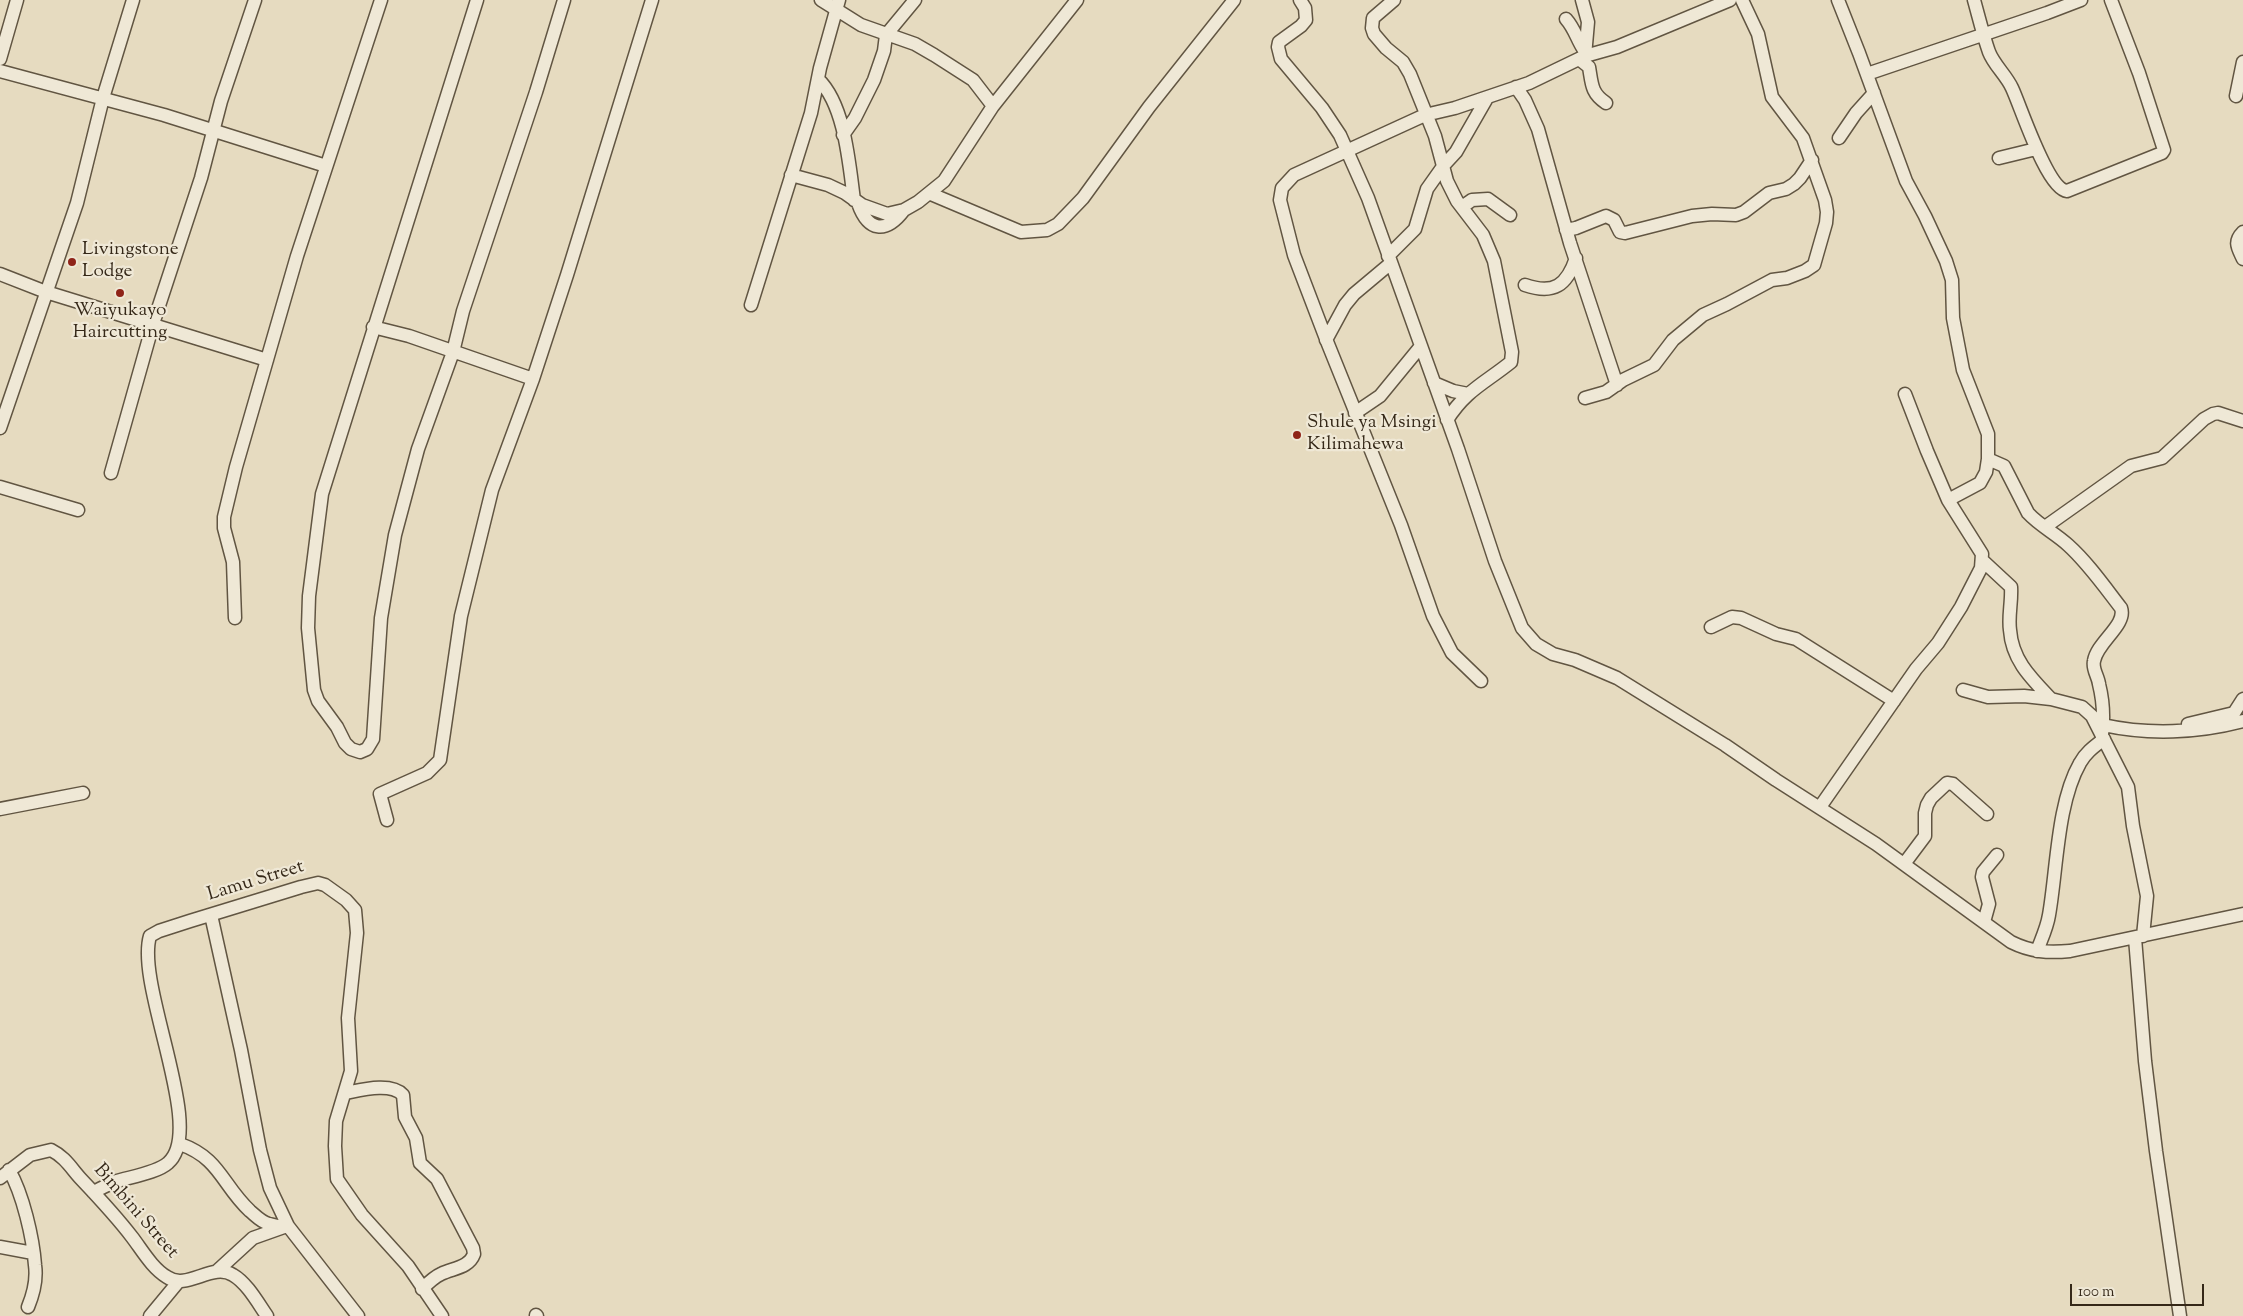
<!DOCTYPE html>
<style>
body{margin:0}
#map{position:relative;width:2243px;height:1316px;overflow:hidden;background:#e6dbc0;font-family:"Sorts Mill Goudy",serif}
canvas{display:block}
.scale{position:absolute;left:2070px;top:1284px;width:134px;height:22px;box-sizing:border-box;border:2px solid #352818;border-top:0;padding-left:6px;font-size:15px;line-height:18px;white-space:nowrap;color:#352818;-webkit-text-stroke:4px #efe8d6;paint-order:stroke}
</style>
<div id="map">
<canvas width="2243" height="1316"></canvas>
<div class="scale">100 m</div>
</div>
<script>
const ctx = document.querySelector('canvas').getContext('2d');
ctx.lineJoin = 'round';
function stroke(path, color, width, dash) { ctx.strokeStyle = color; ctx.lineWidth = width; ctx.lineCap = dash ? 'butt' : 'round'; ctx.setLineDash(dash || []); ctx.stroke(path); }
function drawText(font, color, halo, rows, align = 'center') {
  ctx.font = font + ' "Sorts Mill Goudy",serif'; ctx.lineWidth = 4.5; ctx.setLineDash([]); ctx.textBaseline = 'middle'; ctx.strokeStyle = halo; ctx.fillStyle = color; for (const [text, x, y, turn = 0] of rows) {
    ctx.save(); ctx.translate(x, y); ctx.rotate((+turn || 0) * Math.PI / 180); ctx.textAlign = isNaN(turn) ? turn : align; if (halo) ctx.strokeText(text, 0, 0); ctx.fillText(text, 0, 0); ctx.restore();
  }
}
const minor = new Path2D(`
 M477,0L322,494L309,596L308,628L314,690L318,701L337,727L345,743L351,749L360,752L367,749L373,739L381,618L395,535L418,449L453,352L463,311L536,92L564,0
 M821,0L861,25L915,44L934,55L973,80L993,106
 M1300,0L1305,8L1306,20L1301,26L1279,42L1278,47L1281,59L1322,108L1340,135L1368,198L1458,449L1495,561L1522,628L1536,644L1553,654L1575,660L1617,678L1725,745L1776,780L1876,844L2011,942C2031,952 2048,953 2070,951L2243,914
 M1394,0L1373,18L1372,28L1374,34L1386,48L1403,62L1410,74L1435,136L1447,181L1457,201L1483,235L1494,261L1512,352L1511,362C1485,383 1466,390 1447,420
 M1582,0L1588,22L1585,56
 M1838,0L1859,53L1906,181L1925,216L1946,261L1952,280L1953,318L1963,370L1988,434V459L1986,472L1980,483L1948,500
 M1974,0C1979,18 1983,35 1989,52C1994,65 2006,75 2012,88C2021,107 2047,189 2067,191L2162,153L2164,150L2139,73L2111,0
 M1566,19C1575,29 1577,40 1584,50
 M0,59L17,0
 M1579,59L1589,67C1592,84 1591,93 1606,103
 M0,71L164,115L326,166
 M1867,74L2047,13L2081,0
 M818,79C845,105 849,163 854,200
 M1516,87L1525,100L1538,129L1570,243L1617,385
 M2236,96L2243,62
 M843,135L855,118L874,80L884,51L886,35L915,0
 M1839,138L1856,113L1874,93
 M1999,158L2036,149
 M791,175L828,185L845,193L862,205L887,214L904,210L918,202L944,181L993,106L1077,0
 M931,194L1021,232L1047,230L1058,224L1083,198L1149,107L1234,0
 M858,203C868,232 886,234 904,210
 M1462,207L1472,200L1488,199L1510,215
 M1566,230L1576,228L1606,216L1614,220L1620,232L1625,233L1692,216L1712,214L1736,215L1744,212L1769,193L1786,189L1794,184L1800,178L1812,160
 M2243,232C2233,242 2238,248 2243,259
 M1388,256L1415,229L1427,189L1444,165L1456,152L1487,98
 M0,274L46,292L267,360
 M1525,285C1554,295 1567,285 1576,258
 M751,305L811,113L820,68L839,0
 M373,327L409,336L533,379
 M1326,340L1345,305L1354,294L1391,263
 M1434,383L1453,391L1468,394
 M1585,398L1606,392L1623,380L1654,365L1673,340L1703,315L1727,304L1772,280L1787,278L1805,271L1814,265L1826,223L1827,212L1825,200L1803,138L1772,97L1758,34L1742,0
 M1355,413L1380,396L1421,346
 M0,428L77,203L103,98L133,0
 M1988,459L2004,466L2028,513C2040,526 2055,533 2068,545C2088,563 2104,586 2121,608C2127,625 2097,642 2094,661C2092,669 2098,676 2099,684C2103,700 2104,718 2102,734
 M111,473L153,324L201,178L221,101L255,0
 M0,487L78,510
 M2045,527L2131,466L2162,458L2204,419L2213,414L2218,413L2243,421
 M1983,561L2011,587C2012,602 2008,616 2010,630C2012,660 2031,678 2051,699
 M235,618L233,562L224,528V517L236,467L297,256L381,0
 M1711,627L1732,617L1741,618L1776,634L1796,639L1894,701
 M1481,681L1452,653L1433,616L1401,525L1328,344L1294,255L1280,200L1282,188L1294,175L1425,115L1455,108L1529,83L1585,56L1617,47L1730,0
 M1963,690L1988,697L2024,696L2051,699L2082,707L2092,716L2128,787L2133,826L2147,896L2143,936
 M2188,724L2234,713L2243,699
 M2103,725C2148,735 2198,733 2243,721
 M1820,807L1916,669L1938,643L1961,607L1981,568L1982,554L1948,500L1927,451L1905,394
 M0,809L83,793
 M387,820L380,794L427,773L440,760L461,616L492,490L533,379L567,275L652,0
 M1904,864L1925,836V813L1927,805L1931,798L1947,783L1953,784L1987,814
 M211,915L241,1050L260,1150L270,1188L288,1226L358,1316
 M1984,922L1989,904L1982,877L1983,872L1997,855
 M2135,938L2145,1061L2156,1151L2180,1316
 M2037,951C2041,940 2047,928 2049,915C2057,870 2057,803 2080,763C2086,752 2095,746 2104,739
 M345,1093C361,1090 391,1082 403,1095L405,1117L416,1138L420,1163L437,1179L473,1248L474,1254C469,1268 453,1268 441,1274C434,1277 428,1283 422,1289
 M180,1144C220,1158 222,1185 250,1211C256,1216 261,1222 269,1224C274,1225 276,1225 280,1227
 M9,1170C23,1194 33,1238 35,1265C37,1279 33,1295 28,1307
 M0,1178L30,1155L51,1150C65,1157 71,1168 81,1179C99,1198 116,1216 132,1237C142,1250 152,1268 167,1277C187,1291 212,1262 233,1275C247,1283 258,1303 267,1316
 M93,1192C100,1189 107,1185 114,1182C129,1177 157,1173 168,1163C207,1130 135,986 150,936L159,931L190,921L301,887L318,883L325,885L346,900L355,910L357,933L348,1018L351,1071L336,1121L335,1146L337,1179L362,1215L408,1266L442,1316
 M0,1247L33,1253
 M217,1271L253,1238L284,1227
 M536,1315L537,1316
 M150,1316L179,1281`);
stroke(minor, '#615542', 15);
stroke(minor, '#efe8d6', 12);
for (const [x, y, r, color] of [
 [72,262,5,"#8f2418"],
 [120,293,5,"#8f2418"],
 [1297,435,5,"#8f2418"]
]) { const dot = new Path2D(); dot.arc(x, y, r, 0, 2 * Math.PI); ctx.fillStyle = color; ctx.fill(dot); stroke(dot, '#efe8d6', 2); }
drawText('19px', '#352818', '#efe8d6', [
 ["Livingstone",82,251],
 ["Lodge",82,273],
 ["Waiyukayo",120,312,"center"],
 ["Haircutting",120,334,"center"],
 ["Shule ya Msingi",1307,424],
 ["Kilimahewa",1307,446]
], 'left');
drawText('19px', '#352818', '#efe8d6', [
 ["Lamu Street",256,882,-17],
 ["Bimbini Street",135,1212,49]
]);
</script>
